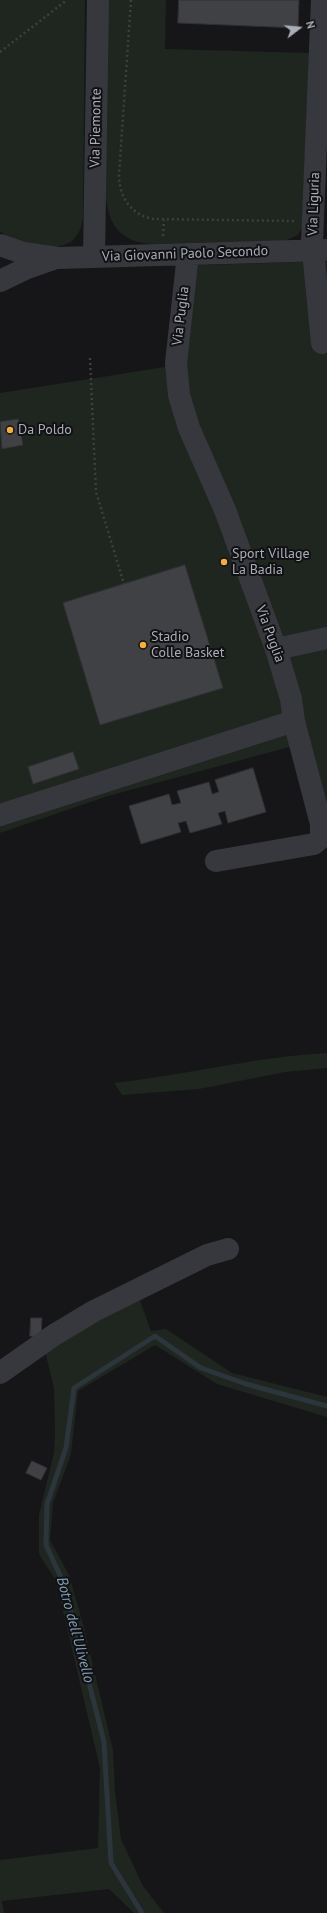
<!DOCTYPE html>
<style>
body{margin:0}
#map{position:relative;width:327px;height:1913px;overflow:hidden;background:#161618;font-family:"PT Sans",sans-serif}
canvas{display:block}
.north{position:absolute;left:279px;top:8px;width:40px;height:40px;-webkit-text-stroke:3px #111113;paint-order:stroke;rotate:74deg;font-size:11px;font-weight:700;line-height:16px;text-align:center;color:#a8adb8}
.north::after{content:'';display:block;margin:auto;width:14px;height:18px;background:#a8adb8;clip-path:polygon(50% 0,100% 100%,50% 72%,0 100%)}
</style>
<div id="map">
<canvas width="327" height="1913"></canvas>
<div class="north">N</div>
</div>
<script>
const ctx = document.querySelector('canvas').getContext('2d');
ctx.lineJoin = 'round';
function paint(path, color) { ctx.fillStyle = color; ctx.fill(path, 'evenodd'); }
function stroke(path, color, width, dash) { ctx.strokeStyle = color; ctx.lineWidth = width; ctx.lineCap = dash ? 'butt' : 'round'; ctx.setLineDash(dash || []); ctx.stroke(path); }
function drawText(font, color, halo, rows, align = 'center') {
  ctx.font = font + ' "PT Sans",sans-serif'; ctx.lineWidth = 4; ctx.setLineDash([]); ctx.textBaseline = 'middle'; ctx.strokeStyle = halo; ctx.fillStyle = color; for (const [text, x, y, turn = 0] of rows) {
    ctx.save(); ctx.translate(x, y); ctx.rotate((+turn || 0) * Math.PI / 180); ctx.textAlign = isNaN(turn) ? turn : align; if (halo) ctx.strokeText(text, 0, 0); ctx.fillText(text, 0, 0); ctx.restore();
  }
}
paint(new Path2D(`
 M0,0H85L83,217C82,226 80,233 73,240C58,254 14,244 0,231Z
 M108,0H166L165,49L309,53L302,227L298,235L284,241L150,244C113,240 107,218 105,186Z
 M327,261V807L308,742L108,796L0,833V393L165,367L177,266Z
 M327,1053V1068L285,1072L199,1089L122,1095L114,1083C186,1075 255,1057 327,1053Z
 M139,1298L151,1331L166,1329L232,1373L327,1397V1417L217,1384L155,1345L78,1391L71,1454L53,1503L50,1540L69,1575L83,1624L113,1750L115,1791L121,1839L143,1886L164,1913H134L109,1889L2,1901L4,1913H0V1860L98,1848L100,1768L56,1581L39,1554V1515L54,1453L55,1435L54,1388L44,1347Z`), '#1e261f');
stroke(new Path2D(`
 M142,1913L111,1863L104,1742L64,1584L46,1545L47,1504L66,1448L74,1388L155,1336L201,1368L246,1384L327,1406`), '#2c353c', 5);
const building = new Path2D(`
 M179,0H299L298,28L178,23Z
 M18,419L23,445L2,449L0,422Z
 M185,565L223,688L100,725L63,603Z
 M73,752L79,769L33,784L28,767Z
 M253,768L266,812L228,823L225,811L218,813L222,824L190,833L186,821L178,823L181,832L141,844L129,806L169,794L172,805L181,803L177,791L209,782L212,794L219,792L215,780Z
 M31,1318H42L41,1337L30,1336Z
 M32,1461L47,1468L41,1480L26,1473Z`);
paint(building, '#404145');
stroke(building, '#303034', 1);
stroke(new Path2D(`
 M131,0L119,175C119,197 131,215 153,219L295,221
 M0,52L67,0
 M163,236L164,220
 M90,358L96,492L124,584`), '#3d3f44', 2.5, [2, 3]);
stroke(new Path2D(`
 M0,245L23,253L58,258L327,250
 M94,257L98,0
 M0,281L27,268L53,259
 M322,343L312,241L322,0
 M276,649L327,638
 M0,815L294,721L291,699L276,649L225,510L189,428L179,395L176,363L188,254
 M216,861L314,844L321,838V824L294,721
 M0,1373L54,1335L94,1311L207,1255L228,1249`), '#37383d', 22);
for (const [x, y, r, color] of [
 [10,430,4,"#f2b134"],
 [224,562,4,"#f2b134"],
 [143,645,4,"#f2b134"]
]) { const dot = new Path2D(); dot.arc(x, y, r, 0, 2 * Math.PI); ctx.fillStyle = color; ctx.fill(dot); stroke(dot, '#111113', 1.5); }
drawText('14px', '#a8adb8', '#111113', [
 ["Via Piemonte",96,128,-89],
 ["Via Liguria",314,204,-88],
 ["Via Giovanni Paolo Secondo",185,254,-2],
 ["Via Puglia",181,316,-83],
 ["Via Puglia",270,634,70]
]);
drawText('14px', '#a8adb8', '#111113', [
 ["Da Poldo",18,430],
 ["Sport Village",232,554],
 ["La Badia",232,570],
 ["Stadio",151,637],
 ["Colle Basket",151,653]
], 'left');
drawText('italic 15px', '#7f9bb3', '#111113', [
 ["Botro dell'Ulivello",75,1630,75]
]);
</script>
